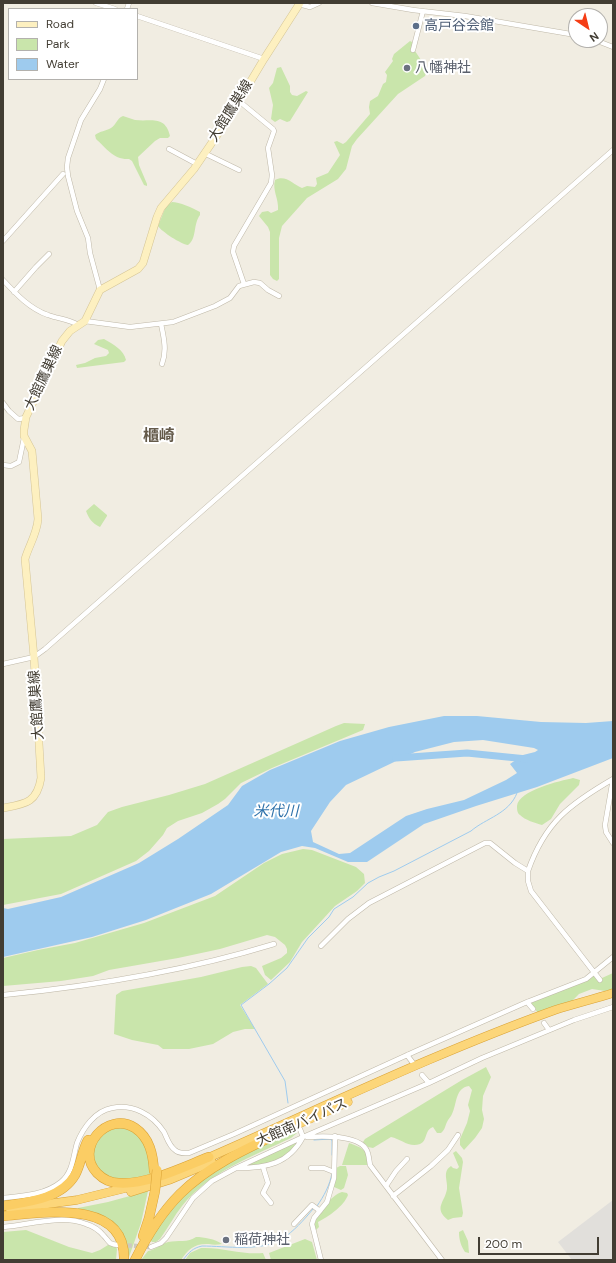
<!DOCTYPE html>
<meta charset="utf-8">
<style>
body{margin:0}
#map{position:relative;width:616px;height:1263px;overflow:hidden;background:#f1ede2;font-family:"DM Sans",sans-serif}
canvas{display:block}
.frame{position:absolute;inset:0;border:4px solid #423d33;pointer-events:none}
.legend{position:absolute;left:8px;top:8px;width:130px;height:72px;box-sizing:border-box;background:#fff;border:1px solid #b3b1ad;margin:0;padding:5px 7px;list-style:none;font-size:12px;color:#423d33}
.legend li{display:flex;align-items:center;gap:8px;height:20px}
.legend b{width:20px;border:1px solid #b3b1ad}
.north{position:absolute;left:568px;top:8px;width:40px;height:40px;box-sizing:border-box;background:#fff;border:1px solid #b3b1ad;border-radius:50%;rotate:145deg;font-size:11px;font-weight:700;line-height:16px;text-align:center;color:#423d33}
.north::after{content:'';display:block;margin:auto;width:14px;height:18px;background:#f53d15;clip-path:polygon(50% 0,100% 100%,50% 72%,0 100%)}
.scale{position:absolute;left:478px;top:1237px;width:121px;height:18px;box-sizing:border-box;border:2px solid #423d33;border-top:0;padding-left:5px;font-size:12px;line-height:14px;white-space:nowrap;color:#423d33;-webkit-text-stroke:3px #fff;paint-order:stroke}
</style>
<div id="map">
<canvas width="616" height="1263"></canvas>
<div class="frame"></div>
<ul class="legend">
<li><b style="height:5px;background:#fdf0c0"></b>Road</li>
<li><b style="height:11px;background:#c9e5ab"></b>Park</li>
<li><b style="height:11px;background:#9ecbee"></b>Water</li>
</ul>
<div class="north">N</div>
<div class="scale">200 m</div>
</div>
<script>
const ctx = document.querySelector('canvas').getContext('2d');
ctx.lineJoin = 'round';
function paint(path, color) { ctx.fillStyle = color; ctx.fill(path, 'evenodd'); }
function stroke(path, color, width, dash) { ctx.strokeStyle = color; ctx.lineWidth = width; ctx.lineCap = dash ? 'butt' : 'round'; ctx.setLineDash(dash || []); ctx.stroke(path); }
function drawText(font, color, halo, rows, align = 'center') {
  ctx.font = font + ' "DM Sans","Noto Sans JP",sans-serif'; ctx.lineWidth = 4; ctx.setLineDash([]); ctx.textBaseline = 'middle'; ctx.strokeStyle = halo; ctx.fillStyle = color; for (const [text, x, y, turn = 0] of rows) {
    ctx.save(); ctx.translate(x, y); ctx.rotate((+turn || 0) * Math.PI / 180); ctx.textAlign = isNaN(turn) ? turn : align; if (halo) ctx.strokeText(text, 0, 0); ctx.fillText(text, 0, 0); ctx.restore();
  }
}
paint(new Path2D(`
 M410,41L412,42L413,48L423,63L426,73L425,76L398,94L357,139L352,146L346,169L338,179L307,198L282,226L279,238V279L277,281L273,279L270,275V232L268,227L259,216L262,212L268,211L271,213L278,210C279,199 272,190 275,180C285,174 293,184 302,188L307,186L315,187L317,184L316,178L328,173L340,155L334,142L337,141L343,144L346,142L370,114L369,107L370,101L378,96L383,84L386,82L387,75L385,72L393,61L392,59L394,54Z
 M281,67L290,86V92L292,95L297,96L306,91L308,92L290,121L287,122L280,119L275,122L271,119L273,105L269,88L273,83L277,68Z
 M123,116C127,117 131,119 135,120C151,122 165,115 170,136L168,138H160L155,141L138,157L139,165L147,184V186L144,185L132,161L129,159C114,160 106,148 96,139L95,135C100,131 106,131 111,128C116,125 117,118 123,116Z
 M172,202C179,202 193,208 200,212V215C193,224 197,239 188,245C181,244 162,232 158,226L166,206Z
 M104,339C113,344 124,350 126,360L124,362L77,368L76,365L85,363L95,358L106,356L109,353L108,350L94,344L98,340Z
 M94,504L107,515V516L100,527C92,523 89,519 86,511Z
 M344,723L365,724L363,730L272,768L241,783L225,799L218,804L202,813L178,821L167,828L163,835L149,851L136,861L61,894L3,905V839L71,836L97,825L108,812L122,807L169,795L205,784L336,726Z
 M573,778L580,780L579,785L560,804L551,819L542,825C535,823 525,820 520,815C517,813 517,809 517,806C519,790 560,781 573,778Z
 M303,849L312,850L356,867L364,874L365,883L357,891L335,906L302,942L290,962L271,980L265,975L262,966L281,958L287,953V949L285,945L275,937L267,935L220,949L178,958L109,970L93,976L61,981L3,986V958L38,950L75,943L144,923L215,896L264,863L282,854Z
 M251,966L256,968L268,984L240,1005L255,1029H245L233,1032L213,1044L189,1049H163L158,1045L132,1040L114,1034L116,995L122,991L201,977L242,967Z
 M613,973V989L605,991L592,989L579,994L570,1003L538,1013L531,1004L532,1002L594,974L600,981L602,980V978Z
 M486,1067L491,1077L483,1096L482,1110L484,1119L482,1128L475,1138L464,1150L460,1145V1139L467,1123L470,1111L468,1105L472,1090L469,1086C455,1088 457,1104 452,1114C451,1117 448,1119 447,1122C445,1126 445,1130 441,1133H437L433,1127C424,1130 428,1141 420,1144C409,1148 401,1139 391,1137L373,1148L368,1147L363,1142L365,1139L462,1080Z
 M121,1127C126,1129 134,1131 139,1134C149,1143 150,1161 150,1174L148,1175L121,1181L105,1176L95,1166L93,1147L103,1132Z
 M294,1131L297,1133L291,1138C253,1156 209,1172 182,1206C174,1216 168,1228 160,1239L156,1242H152L150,1240C158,1225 168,1210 180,1198C212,1167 254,1150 294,1131Z
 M300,1139C284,1162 271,1163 245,1167V1165Z
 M349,1143C365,1149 366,1149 368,1165H342Z
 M456,1151L462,1158L463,1162L459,1188L463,1213L462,1217L453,1218L448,1220C433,1208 445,1202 447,1189C448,1180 442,1172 451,1166L453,1168L457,1169L459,1167L453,1153Z
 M340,1166H346L348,1175L344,1188L341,1190L334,1187L336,1168Z
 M148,1191L141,1223L129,1257H127L104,1217L90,1211L78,1210V1208L108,1202Z
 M342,1192L347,1193L348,1195C344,1206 328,1217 318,1222L319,1227L316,1230L314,1225C317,1214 331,1195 342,1192Z
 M26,1230L69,1247L92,1253L100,1250L108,1245L115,1246L117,1249L116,1260H3V1232Z
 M463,1230L468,1241L469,1253L465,1252C461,1246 459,1240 459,1232Z
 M196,1237C204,1237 215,1239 222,1244C217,1245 213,1245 209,1244C195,1243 188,1249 181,1260H141L148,1251C155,1250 161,1244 168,1242C178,1240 188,1243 196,1237Z
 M305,1239L312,1242L317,1260H271L269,1253Z
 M201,1248C222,1247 242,1255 263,1253L266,1260H185L190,1253Z`), '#c9e5ab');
paint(new Path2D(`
 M613,1200V1258L611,1260H572L558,1242Z`), '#e1dfdb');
paint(new Path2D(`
 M444,716H477L541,722L586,723L613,721V758L537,787L476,806L424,824L367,862H348L315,848L302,846L281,852L211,894L146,920L92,937L3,957V908L8,909L61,897L139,863L178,839L228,805L242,786L270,770L340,741L389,727ZM483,740L534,748L538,750L535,752L523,755L510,764L517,773L506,780L464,800L427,809L406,816L350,853L339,854L313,842L311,831L330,802L346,785L415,752L454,742Z`), '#9ecbee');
stroke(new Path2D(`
 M288,1103L285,1081L241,1005L269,984L287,968L308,938L329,917L334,909L353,897L368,883L379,877L394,871L471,831C486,818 509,814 517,793
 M314,1140L331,1139L332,1141V1155
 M317,1206C324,1196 330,1185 332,1173
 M183,1260C189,1252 193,1248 202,1246C226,1246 261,1252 282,1239C294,1231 304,1220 313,1209`), '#9ecbee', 1);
stroke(new Path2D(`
 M396,758L467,753L527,759`), '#9ecbee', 7);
stroke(new Path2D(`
 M121,1245L151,1247`), '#cecabf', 4.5, [4.5, 2]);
const minor = new Path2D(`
 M96,3L115,9
 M372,3L413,10L465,16L576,35
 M299,4L310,7L319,3
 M127,9L129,3
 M137,16L264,59
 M595,40L613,47
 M413,50L423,11
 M239,101L273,129L274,131L268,148L272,175L271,183L234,246L233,252L244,284
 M169,149L197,164
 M204,153L239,170
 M3,241L63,174
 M3,280C16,294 30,309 48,315C59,319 69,319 78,325
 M100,290L90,253L88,238L77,211L68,176L67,167L68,158L81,120L100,89L104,79
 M14,292L36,267L49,254
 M85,321L130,327L173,322L215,306L230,298L239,286L254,282L260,283L268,290L279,296
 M161,324C164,338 167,351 162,364
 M3,403L9,411L18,419L26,418
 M3,465L11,466L19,462L24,438
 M3,664L34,657L45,649L613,150
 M613,779L605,825L606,832L613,843
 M528,871V881L531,891L600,980
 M321,946L348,919L369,903L485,843H490L515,863L528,871C545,822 570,804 613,779
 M3,995C94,986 186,971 274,944
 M527,1002L533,1009
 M544,1023L549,1030
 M407,1055L413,1063
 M422,1075L429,1083
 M307,1137C322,1136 357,1135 366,1149C369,1153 369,1160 370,1165L442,1260
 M263,1167L268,1183L263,1193L271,1203
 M237,1168C266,1168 289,1164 303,1137L300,1129
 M311,1168H324L334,1172
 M386,1186L396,1171L407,1159
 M393,1196L431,1166L448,1150L458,1135
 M3,1198C23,1196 45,1195 61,1182C73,1172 73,1157 77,1143C83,1128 95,1111 112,1108C133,1104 152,1114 164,1132C167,1138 169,1146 175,1150C179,1154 184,1153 189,1153L234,1134L416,1051L527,1002L586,979L613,957
 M294,1224L312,1205L320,1211
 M3,1227C29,1225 61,1214 86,1224C93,1226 99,1230 104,1236C106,1238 108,1241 110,1243C112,1244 116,1245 119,1245
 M151,1247L161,1243L166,1238L193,1198L212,1181L236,1168L303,1137L429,1083L482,1058L574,1020L613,1007
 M321,1260L312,1224L314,1218L327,1202L334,1178L335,1136`);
const secondary = new Path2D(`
 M3,808C25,804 37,803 41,778L34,657L25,559C29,545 37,534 38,519L32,451L24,436V430L26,417L62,341L70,331L85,321L100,290L138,269L143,263L157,217L161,208L194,169L228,119L264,59L300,3`);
const trunk = new Path2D(`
 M285,1130L348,1102
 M203,1160C320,1109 435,1053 555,1010C574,1004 594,999 613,993
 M131,1192L169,1180L212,1162
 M10,1209L77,1200L138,1185`);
const motorway = new Path2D(`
 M154,1171C153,1155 150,1138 135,1128C107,1110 74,1149 97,1173C103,1179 111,1183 119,1183C147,1185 183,1167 209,1157
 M3,1206C28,1202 61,1199 75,1175C81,1164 82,1151 88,1140
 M3,1216C42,1213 126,1198 124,1260
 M143,1236L149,1218L155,1191
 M135,1260C147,1236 161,1213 180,1194C210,1164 252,1146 290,1128`);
stroke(minor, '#bfb8a8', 5.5);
stroke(secondary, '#d4c495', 8);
stroke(trunk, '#d9a134', 9);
stroke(motorway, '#d9a134', 10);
stroke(minor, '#fff', 4.5);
stroke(secondary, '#fdf0c0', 7);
stroke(trunk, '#fcd67a', 8);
stroke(motorway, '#fbcd64', 9);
const motorwayBridge = new Path2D(`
 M155,1191L157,1170`);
stroke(motorwayBridge, '#d9a134', 10, []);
stroke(motorwayBridge, '#fbcd64', 9);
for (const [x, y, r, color] of [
 [416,26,4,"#5c6f8a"],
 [407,68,4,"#6b7280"],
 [226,1240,4,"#6b7280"]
]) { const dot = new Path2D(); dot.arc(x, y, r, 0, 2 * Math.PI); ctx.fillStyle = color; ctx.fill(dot); stroke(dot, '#fff', 1.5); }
drawText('14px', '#4e5e75', '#fff', [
 ["高戸谷会館",424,26]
], 'left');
drawText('14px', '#5b616d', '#fff', [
 ["八幡神社",415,68],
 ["稲荷神社",234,1240]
], 'left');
drawText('14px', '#423d33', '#fff', [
 ["大館鷹巣線",231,111,-58],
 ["大館鷹巣線",44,378,-65],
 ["大館鷹巣線",37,705,-94],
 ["大館南バイパス",302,1123,-24]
]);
drawText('italic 15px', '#3073ab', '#fff', [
 ["米代川",276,812]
]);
drawText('bold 16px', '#655b4b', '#fff', [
 ["櫃崎",159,437]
]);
</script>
